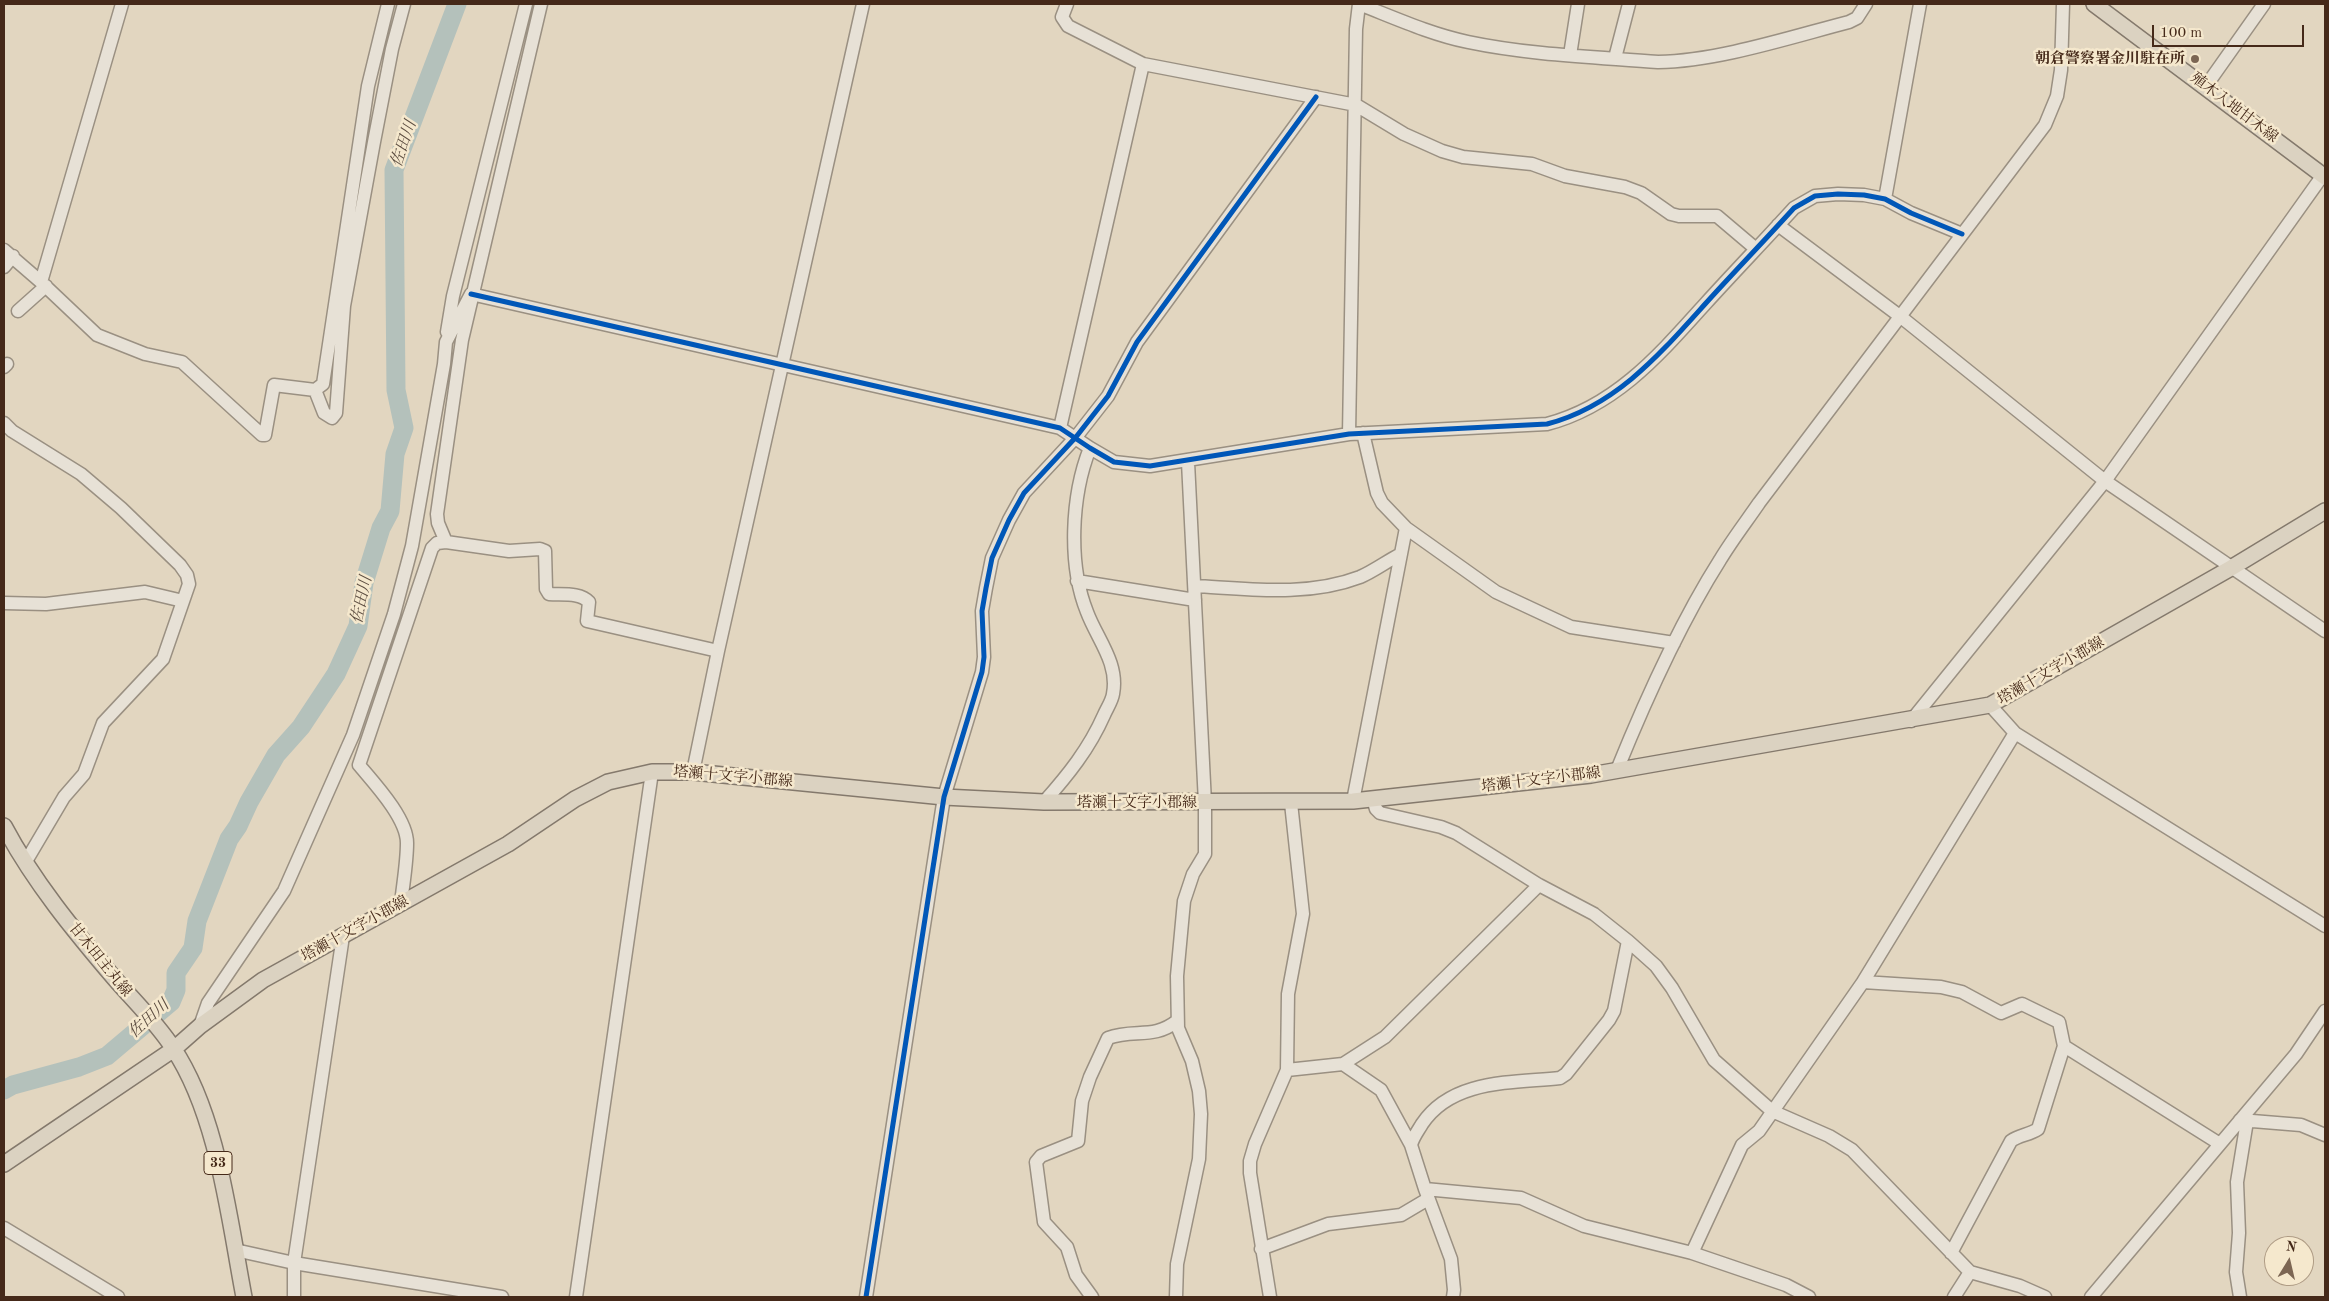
<!DOCTYPE html>
<meta charset="utf-8">
<style>
body{margin:0}
#map{position:relative;width:2329px;height:1301px;overflow:hidden;background:#e2d6c0;font-family:"Old Standard TT",serif}
canvas{display:block}
.frame{position:absolute;inset:0;border:5px solid #452919;pointer-events:none}
.north{position:absolute;left:2264px;top:1236px;width:50px;height:50px;box-sizing:border-box;background:#f5e8cd;border:1px solid #af9c85;border-radius:50%;rotate:9deg;font-size:14px;font-weight:700;line-height:20px;text-align:center;color:#452919}
.north::after{content:'';display:block;margin:auto;width:18px;height:22px;background:#7c6653;clip-path:polygon(50% 0,100% 100%,50% 72%,0 100%)}
.scale{position:absolute;left:2152px;top:25px;width:152px;height:22px;box-sizing:border-box;border:2px solid #452919;border-top:0;padding-left:6px;font-size:15px;line-height:18px;white-space:nowrap;color:#452919;-webkit-text-stroke:4px #f5e8cd;paint-order:stroke}
</style>
<div id="map">
<canvas width="2329" height="1301"></canvas>
<div class="frame"></div>
<div class="north">N</div>
<div class="scale">100 m</div>
</div>
<script>
const ctx = document.querySelector('canvas').getContext('2d');
ctx.lineJoin = 'round';
function stroke(path, color, width, dash) { ctx.strokeStyle = color; ctx.lineWidth = width; ctx.lineCap = dash ? 'butt' : 'round'; ctx.setLineDash(dash || []); ctx.stroke(path); }
function drawText(font, color, halo, rows, align = 'center') {
  ctx.font = font + ' "Old Standard TT","Noto Serif JP",serif'; ctx.lineWidth = 5; ctx.setLineDash([]); ctx.textBaseline = 'middle'; ctx.strokeStyle = halo; ctx.fillStyle = color; for (const [text, x, y, turn = 0] of rows) {
    ctx.save(); ctx.translate(x, y); ctx.rotate((+turn || 0) * Math.PI / 180); ctx.textAlign = isNaN(turn) ? turn : align; if (halo) ctx.strokeText(text, 0, 0); ctx.fillText(text, 0, 0); ctx.restore();
  }
}
stroke(new Path2D(`
 M4,1090L13,1085L79,1067L107,1056L171,1002L176,990V973L193,948L197,921L229,839L238,826L249,802L276,755L301,727L336,674L358,626L364,583L381,528L390,511L395,454L404,428L396,390L394,170L457,4`), '#b4c1bb', 19);
const minor = new Path2D(`
 M1067,4L1062,17L1068,26L1143,64L1356,105L1404,134L1442,151L1463,157L1532,164L1565,176L1625,187L1641,193L1671,214L1679,216H1717L1756,249
 M1359,4C1395,18 1430,34 1468,42C1530,55 1595,57 1658,62C1718,61 1791,37 1849,22L1857,18L1866,4
 M1570,55L1578,4
 M1615,58L1629,4
 M2206,86L2264,4
 M1885,199L1920,4
 M1778,225L1901,317L2105,481L2325,631
 M4,250L41,282L97,335L145,354L182,362L262,435H265L274,385L315,390L323,384L368,86L388,4
 M4,267L13,256
 M41,282L122,4
 M471,294L1060,428L1090,448L1114,462L1150,466L1349,434L1547,424C1616,406 1660,354 1706,303C1735,271 1765,240 1794,208L1815,196L1838,194L1864,195L1885,199L1911,213L1962,234
 M18,311L46,286
 M447,332L453,296L526,4
 M4,367L7,364
 M315,390L324,413L332,418L336,413L344,306L374,142L392,49L404,4
 M4,423L12,431L81,474L121,508L180,565L187,575L189,584L163,659L103,723L84,774L64,797L25,863
 M1060,428L1143,64
 M1363,433L1377,493L1382,503L1406,528L1496,592L1571,627L1674,643
 M1349,434L1356,29L1359,4
 M446,542L438,523L437,514L462,340L541,4
 M1077,581L1195,600
 M1195,586C1249,589 1308,597 1360,577C1374,571 1387,561 1401,554
 M4,603L46,604L145,592L183,601
 M1990,705L2015,733L2325,926
 M1911,721L2105,481L2323,175
 M1617,770C1645,701 1680,623 1720,560C1732,540 1746,522 1759,503L2045,125L2057,96L2061,70L2063,4
 M693,772L718,651L863,4
 M1373,799L1376,809L1380,813L1441,827L1456,833L1539,885L1594,914L1628,941L1656,966L1672,988L1714,1060L1772,1111L1829,1136L1852,1150L1970,1272L2020,1286L2045,1297
 M1353,801L1406,528
 M1044,802C1068,775 1089,749 1104,715C1107,708 1112,701 1113,694C1119,663 1097,639 1087,612C1068,565 1071,496 1090,448
 M401,904C403,884 407,863 407,843C407,818 374,783 359,765L432,548L437,543L446,542L509,551L540,549L545,551L546,589L549,594C562,595 580,592 589,602L587,621L718,651
 M1863,982L1941,987L1962,992L2001,1013L2022,1004L2059,1022L2064,1046L2038,1129C2029,1135 2019,1135 2011,1141L1951,1253
 M200,1026L208,1003L284,891L353,735L394,614L412,546L444,364L446,342L471,294
 M2064,1046L2220,1144
 M1343,1064L1381,1090L1411,1145L1425,1189L1451,1259L1454,1290L1453,1297
 M1287,1070L1343,1064L1385,1037L1539,885
 M2240,1120L2301,1125L2325,1135
 M1411,1145C1413,1137 1418,1131 1422,1124C1452,1079 1512,1083 1560,1078L1566,1074L1609,1020L1614,1011L1628,941
 M1425,1189L1521,1198L1584,1226L1692,1253L1786,1285L1809,1297
 M4,1228L118,1297
 M1261,1249L1328,1224L1401,1215L1428,1199
 M235,1250L294,1263L502,1297
 M1692,1253L1742,1145L1759,1131L1863,982L2015,733
 M294,1297V1263L343,936
 M576,1297L652,772
 M866,1297L944,797L982,672L984,657L982,611L986,588L992,558L1009,520L1024,493L1076,437L1108,396L1137,342L1316,97
 M1092,1297L1076,1275L1067,1247L1044,1222L1036,1162L1041,1156L1078,1141L1082,1101L1090,1077L1108,1038C1134,1028 1153,1040 1177,1021
 M1176,1297L1177,1264L1199,1159L1201,1114L1199,1091L1192,1061L1178,1028L1177,976L1184,901L1193,874L1205,854V803L1188,462
 M1270,1297L1250,1173V1161L1255,1144L1287,1070L1288,994L1303,914L1291,803
 M1954,1297L1970,1272
 M2091,1297L2296,1054L2325,1011
 M2240,1297L2236,1272L2239,1233L2237,1182L2247,1121`);
const major = new Path2D(`
 M2094,4L2325,177
 M4,826C33,881 75,932 115,979C134,1001 157,1023 173,1048C218,1115 229,1219 244,1297
 M4,1164L174,1049L200,1026L263,980L508,844L575,799L608,782L652,772H693L944,797L1044,802L1353,801L1591,775L1990,705L2231,568L2325,511`);
stroke(minor, '#9a9082', 15);
stroke(major, '#84796c', 18);
stroke(minor, '#e7e1d6', 12);
stroke(major, '#dbd2c1', 15);
stroke(new Path2D(`
 M471,294L1060,428L1090,448L1114,462L1150,466L1349,434L1547,424C1616,406 1660,354 1706,303C1735,271 1765,240 1794,208L1815,196L1838,194L1864,195L1885,199L1911,213L1962,234
 M866,1297L944,797L982,672L984,657L982,611L986,588L992,558L1009,520L1024,493L1076,437L1108,396L1137,342L1316,97`), '#0057b8', 5);
for (const [x, y, r, color] of [
 [2195,59,5,"#7c6653"]
]) { const dot = new Path2D(); dot.arc(x, y, r, 0, 2 * Math.PI); ctx.fillStyle = color; ctx.fill(dot); stroke(dot, '#f5e8cd', 2); }
for (const [x, y, w] of [
 [218,1163,28]
]) { const box = new Path2D(); box.roundRect(x - w / 2, y - 11.5, w, 23, 4); ctx.fillStyle = '#f5e8cd'; ctx.fill(box); stroke(box, '#452919', 1); }
drawText('bold 14px', '#452919', null, [
 ["33",218,1163]
]);
drawText('bold 15px', '#452919', '#f5e8cd', [
 ["朝倉警察署金川駐在所",2185,59]
], 'right');
drawText('15px', '#452919', '#f5e8cd', [
 ["殖木入地甘木線",2234,108,37],
 ["塔瀬十文字小郡線",2051,671,-30],
 ["塔瀬十文字小郡線",733,777,5],
 ["塔瀬十文字小郡線",1541,780,-7],
 ["塔瀬十文字小郡線",1137,803],
 ["塔瀬十文字小郡線",355,929,-29],
 ["甘木田主丸線",100,960,51]
]);
drawText('italic 16px', '#5c4d41', '#f5e8cd', [
 ["佐田川",404,144,-71],
 ["佐田川",362,600,-78],
 ["佐田川",149,1019,-42]
]);
</script>
